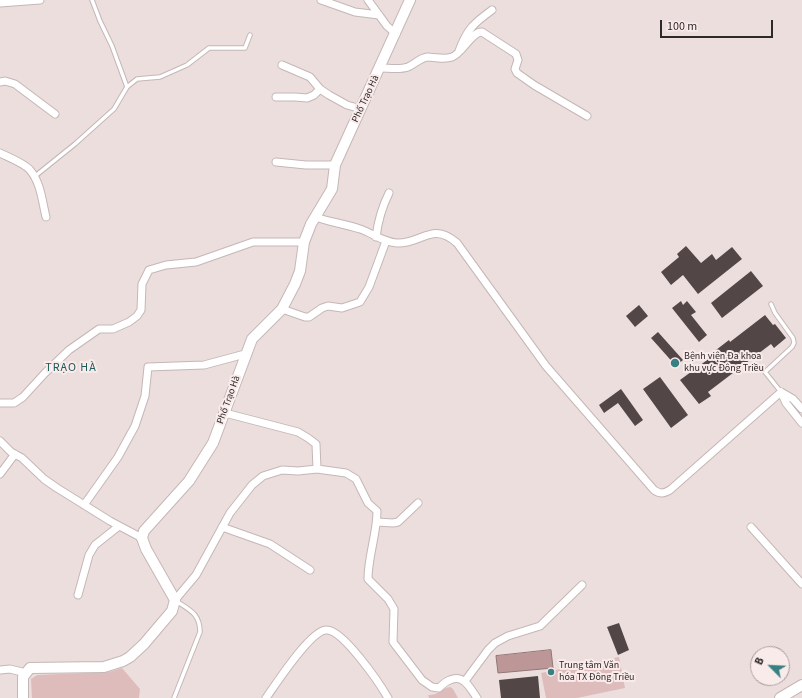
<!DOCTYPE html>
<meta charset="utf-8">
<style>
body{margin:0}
#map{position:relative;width:802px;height:698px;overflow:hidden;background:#eddede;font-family:"Source Sans 3",sans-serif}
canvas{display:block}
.north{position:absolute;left:750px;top:646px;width:40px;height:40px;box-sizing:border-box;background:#faebeb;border:1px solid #a89d9d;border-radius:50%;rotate:294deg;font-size:11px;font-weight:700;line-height:16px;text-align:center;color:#2e2929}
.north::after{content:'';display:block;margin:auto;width:14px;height:18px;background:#388082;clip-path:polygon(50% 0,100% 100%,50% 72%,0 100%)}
.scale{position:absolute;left:660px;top:20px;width:113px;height:18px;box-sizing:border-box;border:2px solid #2e2929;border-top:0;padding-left:5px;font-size:12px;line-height:14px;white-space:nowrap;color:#2e2929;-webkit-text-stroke:3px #faebeb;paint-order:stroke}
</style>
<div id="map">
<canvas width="802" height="698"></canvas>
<div class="north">B</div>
<div class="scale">100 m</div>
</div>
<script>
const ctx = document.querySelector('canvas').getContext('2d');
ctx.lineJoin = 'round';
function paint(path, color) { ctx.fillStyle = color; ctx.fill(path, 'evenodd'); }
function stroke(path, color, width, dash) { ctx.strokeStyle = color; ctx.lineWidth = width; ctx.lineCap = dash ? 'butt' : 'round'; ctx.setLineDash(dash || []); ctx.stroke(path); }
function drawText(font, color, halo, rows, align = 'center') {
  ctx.font = font + ' "Source Sans 3",sans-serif'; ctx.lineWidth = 4; ctx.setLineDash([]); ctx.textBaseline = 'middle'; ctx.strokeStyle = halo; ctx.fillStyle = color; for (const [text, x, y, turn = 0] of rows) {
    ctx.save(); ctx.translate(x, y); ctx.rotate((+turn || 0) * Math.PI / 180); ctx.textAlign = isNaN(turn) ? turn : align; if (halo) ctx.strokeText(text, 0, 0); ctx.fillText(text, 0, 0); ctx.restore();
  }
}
paint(new Path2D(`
 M619,657L625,688L577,698H546L541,673Z
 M122,668L140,689L139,698H32L31,679L37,675L109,672Z
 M450,687L453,689L458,698H429L428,695C440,695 441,688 450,687Z`), '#debcbc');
const water = new Path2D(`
 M551,650L553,668L498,673L496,656Z`);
paint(water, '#bd9797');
stroke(water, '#927676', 1);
paint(new Path2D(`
 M686,246L701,263L712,254L716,260L732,247L742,259L698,294L683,275L671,285L661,272L679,257L677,254Z
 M751,271L763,286L722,318L711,303Z
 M681,301L683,305L687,301L696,312L691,315L707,335L699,342L672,308Z
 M639,305L648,316L635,327L626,316Z
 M765,315L773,325L775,324L786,338L774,348L771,344L708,392L711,396L699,404L680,380L718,352L716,350L729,340L730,342Z
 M658,332L683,360L676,366L651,338Z
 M660,377L688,415L671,428L643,389Z
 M621,389L643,420L635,426L618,403L604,413L599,405Z
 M619,623L629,650L618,655L607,627Z
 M538,676L540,698H501L499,680Z`), '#524647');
const lane = new Path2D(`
 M92,0L100,21L112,46L127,87
 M34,177L75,144L114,109L127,87L137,79L160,77L187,65L209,48H245L250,35
 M771,304L775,313L793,338L794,343L792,347L765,372L781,392
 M174,698L200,632C200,614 190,610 176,601`);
const street = new Path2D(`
 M321,0L355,12L379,15
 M368,0L387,26L396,34
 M0,3L40,0
 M459,51C467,29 474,23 492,10
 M282,65L310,77L320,89L329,95L347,105L361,109
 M380,68C389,68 400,70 408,67C415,64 420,58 427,57C436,57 444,60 452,57C463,53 472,31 482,32L516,54L518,60L515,69L517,73L534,85L587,116
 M0,82L5,81L15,84L55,114
 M276,97H295L307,98L314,95L320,89
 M0,153C8,157 24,163 30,170C41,183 42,201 46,217
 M276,162L306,165H335
 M315,217C330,222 345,224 360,229C372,233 383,242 397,243C422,244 432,221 457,243L546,366L654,490C660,494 663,494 670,490L781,392
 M376,237C378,221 382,207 389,193
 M282,309L305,317H309L322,308L328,306L342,308L360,302L369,287L386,241
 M781,392L786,403L802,423
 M781,392L793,399L802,409
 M0,403H14L23,397L45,373L69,350L99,329H113L129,322L137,316L141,310L142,284L149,270L166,265L196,262L253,242H304
 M225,413L298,432L308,438L316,444L317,469L346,473L356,479L368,503L377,511C377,534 368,556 368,579L388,599L394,609L393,642L422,680L432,687L439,688C442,685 446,681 450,680C464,674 470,688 477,698
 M0,441L11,452L22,458L44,479L57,488L110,521L142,538
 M0,474L15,454
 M84,505L118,457L135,426L145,396L148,367L204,365L245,354
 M377,522L393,523L398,522L418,503
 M222,527L270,544L310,570
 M751,527L802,584
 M78,595L89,555L95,545L119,526
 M175,600L196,575L230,513L252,485L263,476L282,470L298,471L317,469
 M0,670L10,669L26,673
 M465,681L488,650L495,643L508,636L540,626L582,585
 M266,698C276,684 310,631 326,630C342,628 380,684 388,698`);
const secondary = new Path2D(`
 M23,698V677L30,668L104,667L123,661L130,657L144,644L172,611L175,600L146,549L142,538L144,531L189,481L213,443L252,339L282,309L295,284L300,271L304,242L311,224L332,189L335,165L410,0
 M780,698L802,685`);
stroke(lane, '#c5b7b7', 5.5);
stroke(street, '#c5b7b7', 9);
stroke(secondary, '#c5b7b7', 12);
stroke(lane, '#fff', 3.5);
stroke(street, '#fff', 7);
stroke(secondary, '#fff', 10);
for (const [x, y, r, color] of [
 [675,363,5,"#388082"],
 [551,672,4,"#388082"]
]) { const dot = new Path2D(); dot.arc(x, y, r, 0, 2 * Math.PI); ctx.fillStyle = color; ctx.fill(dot); stroke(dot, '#faebeb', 1.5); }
drawText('10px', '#2e2929', '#faebeb', [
 ["Phố Trạo Hà",366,99,-65],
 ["Phố Trạo Hà",229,400,-70]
]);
drawText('10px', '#2e2929', '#faebeb', [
 ["Bệnh viện Đa khoa",684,357],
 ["khu vực Đông Triều",684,369],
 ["Trung tâm Văn",559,666],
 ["hóa TX Đông Triều",559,678]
], 'left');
ctx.letterSpacing = '1px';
drawText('12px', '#1e595b', '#faebeb', [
 ["TRẠO HÀ",71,368]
]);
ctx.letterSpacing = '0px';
</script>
